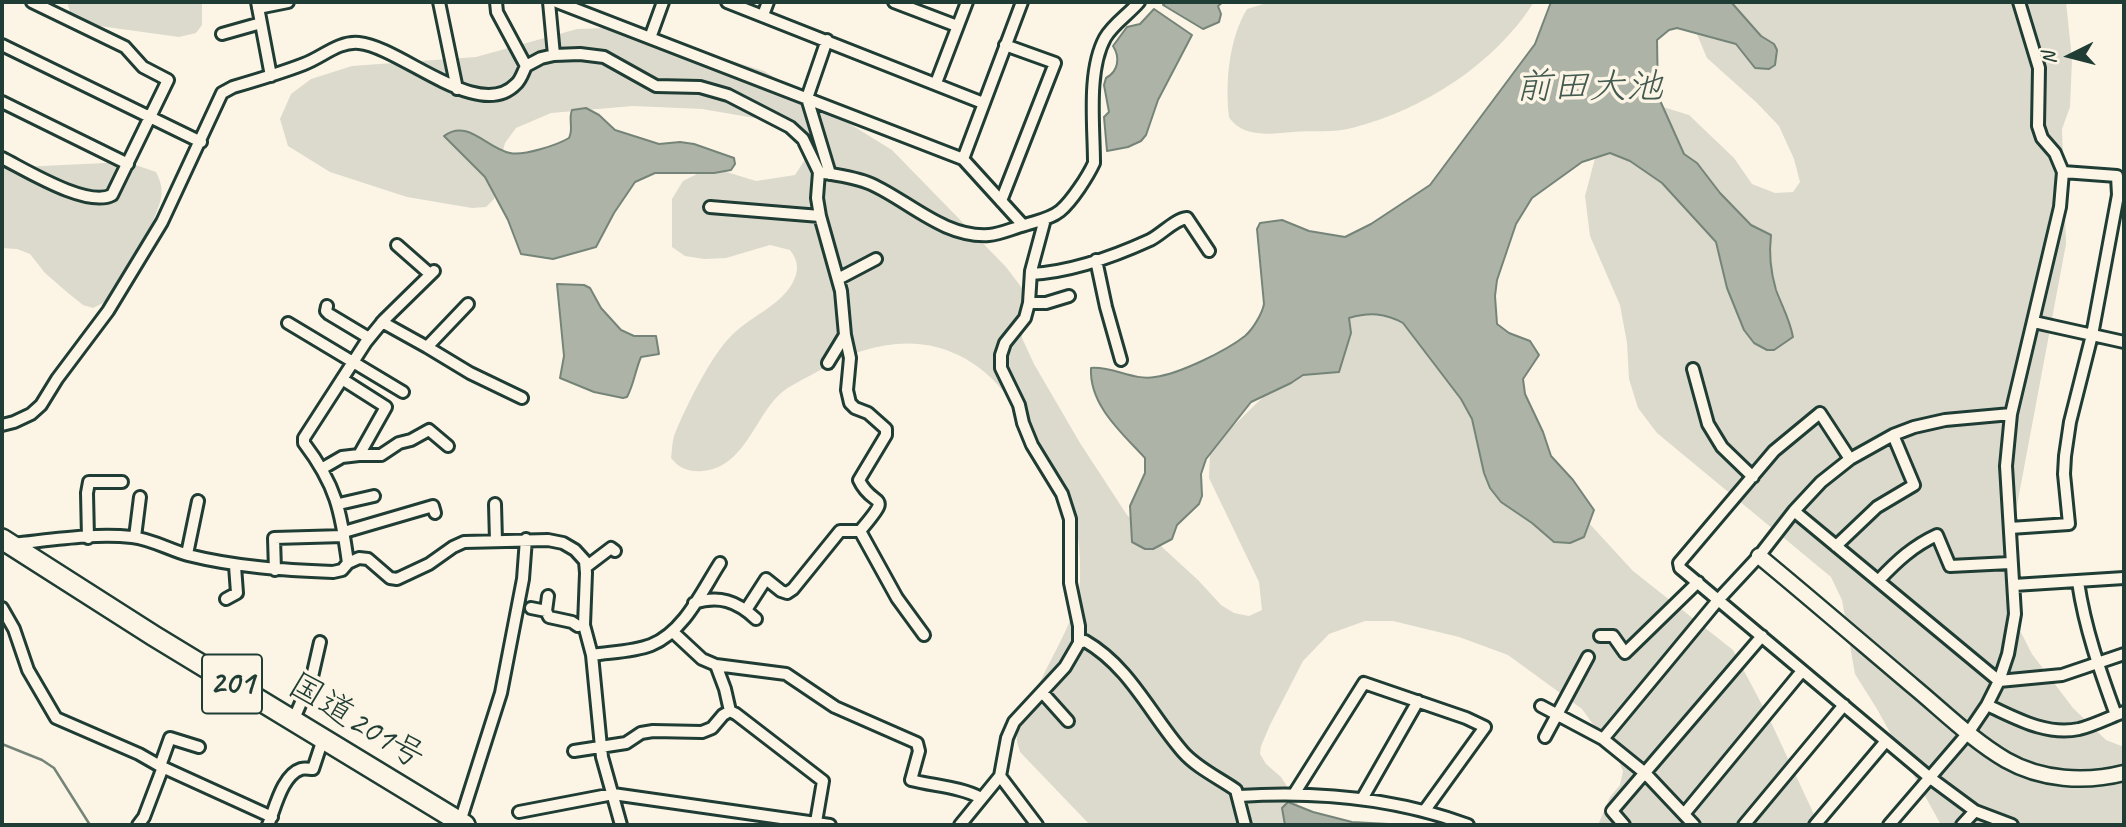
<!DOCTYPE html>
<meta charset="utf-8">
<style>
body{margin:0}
#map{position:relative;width:2126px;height:827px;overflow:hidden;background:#fcf5e5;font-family:Caveat,sans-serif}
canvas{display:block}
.frame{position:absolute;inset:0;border:4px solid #1f3d34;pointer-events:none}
.north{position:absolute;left:2035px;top:21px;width:70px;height:70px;-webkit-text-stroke:5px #fcf5e5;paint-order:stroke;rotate:264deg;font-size:19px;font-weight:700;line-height:28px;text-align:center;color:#1f3d34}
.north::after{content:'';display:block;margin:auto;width:24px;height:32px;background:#1f3d34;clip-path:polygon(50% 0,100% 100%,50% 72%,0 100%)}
</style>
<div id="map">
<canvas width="2126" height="827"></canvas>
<div class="frame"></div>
<div class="north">N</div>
</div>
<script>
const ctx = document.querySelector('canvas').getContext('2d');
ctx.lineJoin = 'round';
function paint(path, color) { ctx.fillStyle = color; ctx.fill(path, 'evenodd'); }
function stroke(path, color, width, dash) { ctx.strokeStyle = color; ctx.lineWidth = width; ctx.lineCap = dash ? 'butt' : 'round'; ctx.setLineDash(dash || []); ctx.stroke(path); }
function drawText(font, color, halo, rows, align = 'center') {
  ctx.font = font + ' Caveat,"Klee One",sans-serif'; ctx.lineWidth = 7; ctx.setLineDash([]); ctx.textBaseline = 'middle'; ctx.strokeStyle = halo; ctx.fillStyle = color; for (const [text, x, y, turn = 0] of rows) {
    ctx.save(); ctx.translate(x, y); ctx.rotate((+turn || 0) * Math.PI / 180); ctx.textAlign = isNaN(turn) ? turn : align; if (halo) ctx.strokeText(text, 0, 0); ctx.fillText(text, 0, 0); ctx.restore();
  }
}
paint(new Path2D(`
 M67,2H202V25L196,33L179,37L85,24L71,15Z
 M1270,2H1534C1495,64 1423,110 1352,128C1334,133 1312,130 1293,132C1272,134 1242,138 1229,117C1225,82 1229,39 1247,9Z
 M1690,2H2066L2072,59L2070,107L2062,129L2066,244L2012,532V615L2032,654L2073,708L2106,740L2124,747V825H1941L1877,709L1855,674L1842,600L1831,577L1657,433L1638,408L1629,379L1627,343L1620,305L1590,236L1585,196L1603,128L1663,107L1689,115L1734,158L1752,184L1775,193L1793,192L1800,182L1794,159L1779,126L1756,102L1707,58L1690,18Z
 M635,27L670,42L764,71L892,150L1006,267L1022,288L1026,304L1022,318V338L1034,364L1080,443L1127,515L1198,580L1221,605L1234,613L1249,616L1262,610L1259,582L1209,478L1210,453L1224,435L1336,326L1358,311L1384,300L1633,571L1733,650L1769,718L1819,825H1598L1610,797L1620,785L1623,771L1618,759L1582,709L1508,655L1459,637L1393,621H1365L1329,634L1303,661L1270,725L1261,746L1260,754L1266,764L1281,777L1297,802L1303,825H1090L1020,752C1019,748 1016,741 1017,737C1019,720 1034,694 1042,678C1054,653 1069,628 1077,601C1081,588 1080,572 1080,559C1077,493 1051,458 1015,406C963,331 889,328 815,373C804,379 788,386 779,395C754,419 744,467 703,471C689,472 680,469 671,458C672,451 672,443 674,436C685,408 712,353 734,333C752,316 779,306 792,284C799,271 799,262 790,250L770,245L726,258L704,259L685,256L672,247V199L683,181L701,172L720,170L756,181L795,175L806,158L802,136L784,123L702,109L633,106L551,113L516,128L505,143L499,164L494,199L486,207L472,208L407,197L330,172L288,146L280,119L291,94L311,79L352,66L476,57L577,29Z
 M127,162L156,172C160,180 163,188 161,198C157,219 120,291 103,303C100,305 96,306 93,308L83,305L68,293L45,273L30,254L17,249L2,248V164L21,167Z`), '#dcdacc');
const water = new Path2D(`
 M1166,2H1223L1218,6L1221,14L1219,22L1203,29L1163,5Z
 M1551,2H1731L1761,36L1774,44L1777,50L1775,65L1769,69L1755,68L1736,44L1677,28L1669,30L1657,40L1658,96L1684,154L1697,163L1720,193L1751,225L1771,235C1769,252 1771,273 1776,290C1782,306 1790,320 1793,337L1774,350H1767L1754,343L1744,330L1727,288L1716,242L1662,183L1630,161L1610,153L1582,162L1532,198L1516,224L1497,280L1495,296L1497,324L1509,333L1530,341L1539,355L1523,379L1525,394L1543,432L1551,456L1573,480L1594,510L1584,537L1570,543L1554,542L1532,523L1501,502L1490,488L1484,473L1472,419L1461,399L1403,323C1385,313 1369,312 1349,318L1351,333L1339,372L1303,375L1291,383L1251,402L1206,459L1201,474L1202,496L1199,504L1177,525L1172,539L1153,549H1145L1132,542L1130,506L1145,473V458C1122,433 1089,405 1091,368C1113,366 1133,381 1155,377C1179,374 1226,351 1245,336C1253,329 1262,314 1264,304L1257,229L1260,223L1282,220L1309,231L1345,237L1371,224L1430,185L1535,44Z
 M1154,9L1192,35L1158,100L1146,135L1141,141L1128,147L1107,151L1104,117L1109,112L1104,85L1106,78C1119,71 1120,57 1113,46L1127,27L1140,24Z
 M586,108L599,115L615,130L659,144L680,142L694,144L734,158L735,164L731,170L714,173H655L635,182L614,213L596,247L553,259L521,254L508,220L485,177L444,136C468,118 487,149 510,153C524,156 557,145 569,138C574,128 568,120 572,110Z
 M557,284L584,285L590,288L601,308L621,330L634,336H656L659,354L641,357C635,371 634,384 627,397L623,398L594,392L560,378L564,356Z
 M1288,802L1313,812L1352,822L1407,825H1285L1282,808Z`);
paint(water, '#aeb3a7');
stroke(water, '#758479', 2);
stroke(new Path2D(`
 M2,744L42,760L54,768L90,825`), '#758479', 2.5);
const street = new Path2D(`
 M257,2L271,76
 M439,2L457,89
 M549,2L554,55
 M557,2L963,159L1023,225
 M727,2L983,103
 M894,2L957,26
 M258,8L288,2
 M763,15L768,2
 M222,34L261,23
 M650,38L663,2
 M827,40L807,98L830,174
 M2,45L201,142
 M526,66L541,58L554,55L580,54L604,57L656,86L700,87L728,95L790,127L803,139L819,172L817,198L820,216L841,291L845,335L828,363
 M936,83L967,2
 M2,102L128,164
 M2,158C26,170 87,208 112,195L168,80L143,67L125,47L32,2
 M963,159L1022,2
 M819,172C836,175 855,177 871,184C909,201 944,238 989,235C1001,234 1013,228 1025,225C1037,221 1050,219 1060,211C1072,201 1088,176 1094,163C1094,126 1087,71 1105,38C1113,24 1129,14 1139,2
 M1001,201L1055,63L1005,45
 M710,207L820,216
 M397,245L430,274
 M1096,260L1106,307L1121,360
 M1031,274C1071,272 1115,256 1150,240C1162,234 1175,219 1187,218L1209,251
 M838,279L876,259
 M1029,303H1046L1069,296
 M327,306L326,311L329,314L369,338
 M382,322L427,347L468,304
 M2034,322L2124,342
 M288,323L403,392
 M427,347L470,373L522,398
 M1693,369L1708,424L1722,447L1753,477
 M2,425L14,422L31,414L41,405L57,379L108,311L162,222L222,93L233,87C257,80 281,73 304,64C323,57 338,41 359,43C401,47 479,123 516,84C521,80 523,72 526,66L497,12L496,2
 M359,455H381L399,443L411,440L429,430L448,446
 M1850,459L1820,413L1774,451L1679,563L1680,568L1929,777L1975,811L2012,825
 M323,468L342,457L359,455L386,407L342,379
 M339,504L374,496
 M495,504L496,541
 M1794,511L1999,681L2062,675L2124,654
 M2010,528L2069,524L2064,474L2065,456L2070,422L2092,335L2118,195L2117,176L2063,172
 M860,531L897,598L924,635
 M344,532L433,506L435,513
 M135,537L140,497
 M88,538L87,493L89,482H122
 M13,544C52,540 93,533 132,537C151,539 170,550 188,555C236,567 283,570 333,572L342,570L348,563L359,558L368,559L390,578L397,579L429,564L453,547L464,542L548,540L563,543L575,550L585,561L586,573L584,625L592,655L602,757L621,825
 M1836,546L1877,507L1914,485L1893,435
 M187,554L198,501
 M348,563C341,511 336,485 304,443V438L366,342L384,320L434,271
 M586,567L611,548L615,551
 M275,570L274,538L344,536
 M1879,580C1897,561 1913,546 1937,535L1950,566L2010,563
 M2078,582C2085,629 2100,671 2116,715L2124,712
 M2014,585L2124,578
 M548,596L546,611L549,617L572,622L578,626
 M226,599L237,593L235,566
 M694,603C719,595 737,601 756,619
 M2,608L14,629L28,670L56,718L139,754L160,766L272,817
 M531,608L546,611
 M746,610L766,579L781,591L787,593L793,589L840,531H860C895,490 873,510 859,480L886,435V429L868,413L855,408L850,403L847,390L850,358L845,335
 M673,632L702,659L716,665
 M1600,636H1613L1625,653L1698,582
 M1079,643L1085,641C1130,667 1150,714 1183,752C1197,768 1219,778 1236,790L1245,825
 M592,655C611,652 633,652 651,645C684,632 702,591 720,563
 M1042,692L1068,721
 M1987,705C2016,718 2046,736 2079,729C2091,726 2104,720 2116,715
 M1541,706L1603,739L1645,773L1694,825
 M293,721L312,677L320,642
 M1545,737L1588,657
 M1603,739L1719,599L1759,556L1794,511L1821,482L1850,459L1893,435L1914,427L1945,420L2011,414
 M574,751L626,743L641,733L653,731L702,732L712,728L723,715L730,711
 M160,766L170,738L199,747
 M1000,776L1037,825
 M1294,794L1364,683L1466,718L1485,727L1425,810
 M1239,796C1317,791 1395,798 1468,825
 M1362,799L1418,701
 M519,812L613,794L830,825
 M1684,814L1802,671
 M816,822L823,781L736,714L730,711L725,689L716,665L786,674L835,707L917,743L919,751L911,780C934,786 961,787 981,798
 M138,825L144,817L163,767
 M268,825C275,809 282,775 301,769C305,768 309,769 313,769L323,739
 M459,825L501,693L523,579L526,539
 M960,825L1000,776L1007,738L1014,722L1065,667L1079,643V626L1070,583V519L1062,494L1032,445L1023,423L1019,405L1001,368V355L1005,343L1025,318L1029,303L1031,271L1045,219
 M1624,825L1612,811L1762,636
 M1744,825L1844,705
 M1815,825L1886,741
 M1889,825L1968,733L1987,705L1999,681L2008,654L2015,614L2006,466L2011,414L2060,207L2063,172L2055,153L2042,138L2038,126L2039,68L2019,2
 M1962,825L1975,811`);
const secondary = new Path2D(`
 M1759,556C1811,599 1862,643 1914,687C1943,711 1972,740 2006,760C2041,780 2085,783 2124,773`);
const highway = new Path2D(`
 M2,539L154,636L465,825`);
stroke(street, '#1f3d34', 16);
stroke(secondary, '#1f3d34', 19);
stroke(highway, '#1f3d34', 24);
stroke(street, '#fcf5e5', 10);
stroke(secondary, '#fcf5e5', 14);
stroke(highway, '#fcf5e5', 19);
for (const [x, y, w] of [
 [232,684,60]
]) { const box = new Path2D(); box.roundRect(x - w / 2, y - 29.5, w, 59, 5); ctx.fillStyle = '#fcf5e5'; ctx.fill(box); stroke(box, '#1f3d34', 2); }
drawText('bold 33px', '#1f3d34', null, [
 ["201",232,684]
]);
drawText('35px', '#1f3d34', '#fcf5e5', [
 ["国道201号",356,722,31]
]);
drawText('italic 37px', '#435a51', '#fcf5e5', [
 ["前田大池",1589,88]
]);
</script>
